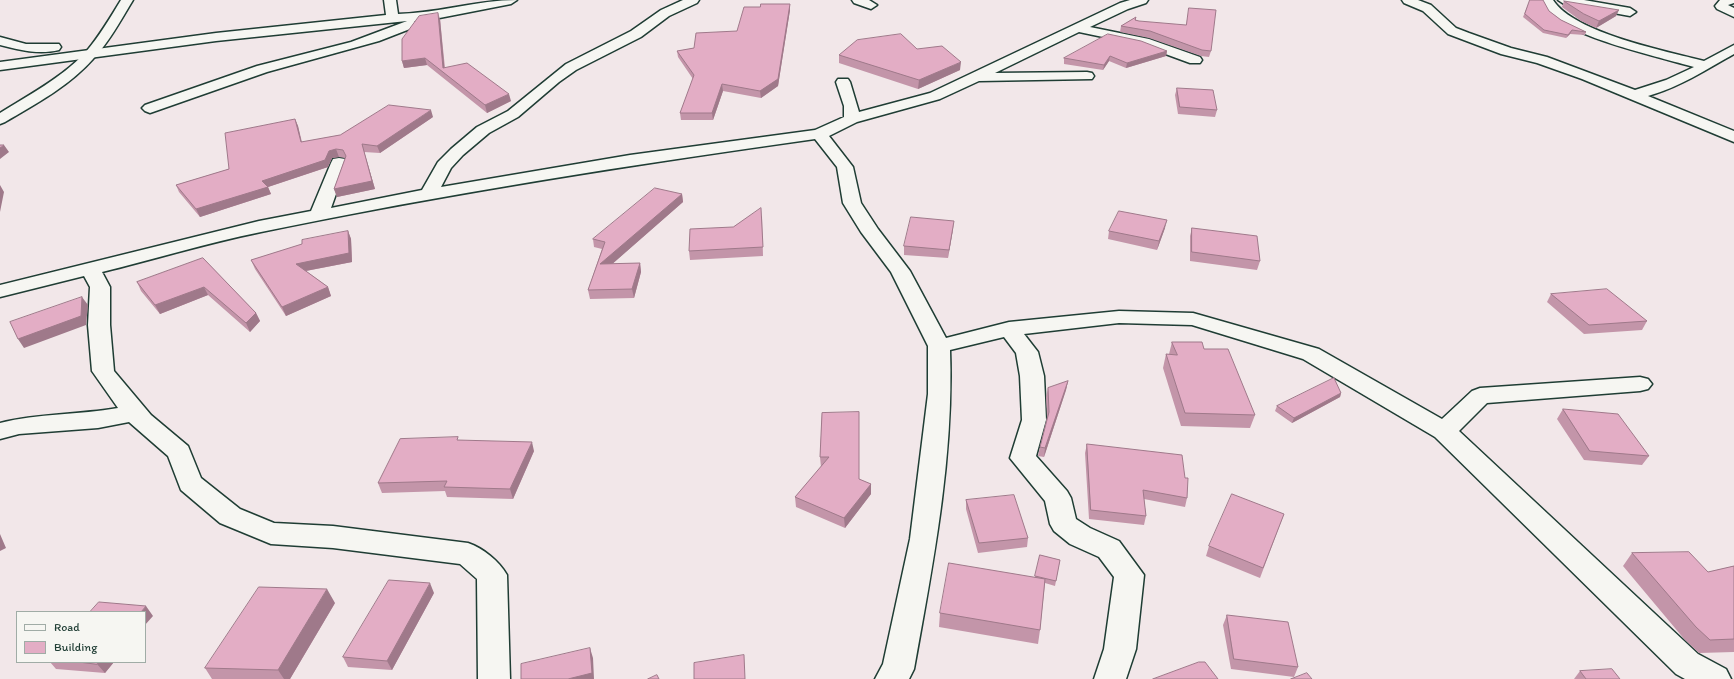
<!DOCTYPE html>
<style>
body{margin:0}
#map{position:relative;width:1734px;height:679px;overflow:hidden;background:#f2e7e9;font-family:Itim,sans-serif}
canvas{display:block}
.legend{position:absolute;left:16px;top:611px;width:130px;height:52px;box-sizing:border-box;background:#f6f6f2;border:1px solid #a0aca6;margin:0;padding:5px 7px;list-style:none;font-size:12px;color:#1f3d34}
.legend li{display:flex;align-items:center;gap:8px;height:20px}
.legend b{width:20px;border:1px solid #a0aca6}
</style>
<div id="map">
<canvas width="1734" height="679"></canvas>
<ul class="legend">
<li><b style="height:5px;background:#f6f6f2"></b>Road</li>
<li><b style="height:11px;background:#e3adc5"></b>Building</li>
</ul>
</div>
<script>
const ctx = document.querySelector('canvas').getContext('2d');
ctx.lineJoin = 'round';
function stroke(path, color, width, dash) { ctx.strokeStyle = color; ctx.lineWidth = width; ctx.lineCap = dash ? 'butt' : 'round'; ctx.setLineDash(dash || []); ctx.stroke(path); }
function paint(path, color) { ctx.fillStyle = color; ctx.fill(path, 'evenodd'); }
const minor = new Path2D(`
 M384,0H396L398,14C439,13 477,0 517,0L511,4L424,21H414L417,24L415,27L379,41L267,72L150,113L145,111L142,108L145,105L257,66L351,42L407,21L216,41L0,70V62L216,33L386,15Z
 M683,0H699L697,3L669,16L641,37L576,70L559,82L518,117L489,133L463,155L451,168L441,187L630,155L815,130L844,117V106L836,82L838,79H848L850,82L859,112L930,93L1120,3L1130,0H1148L1146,3L1128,9L1090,27L1149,39L1200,57L1202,60L1200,63H1190L1141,45L1079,32L995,73L1087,72L1092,73L1094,76L1092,79L979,81L940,99L857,122L829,136L853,167L861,203L878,229L910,271L946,338L1009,322L1119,311L1193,313L1319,349L1442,419L1472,391L1480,388L1640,377L1648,379L1652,384L1648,389L1640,391L1487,403L1459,431L1698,654L1726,669L1731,679H1685L1676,674L1435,437L1303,359L1192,325L1119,323L1024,334L1038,352L1044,376L1046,420L1036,456L1067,491L1071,498L1076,519L1090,528L1119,541L1144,575L1136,649L1126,679H1094L1104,649L1114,577L1099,557L1070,544L1054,531L1050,524L1045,501L1010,458L1022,420L1020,376L1016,353L1004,337L950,350C954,457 933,564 914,669L909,679H875L883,664L910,539L928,394V346L891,272L861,232L843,203L837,167L815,139C629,165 444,194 261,232C207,243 155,259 102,272L110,287V325L114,371L151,415L188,446L201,478L240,509L274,523L333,526L468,543C483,548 499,561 507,575L510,679H478L477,579L460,564L333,548L271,544L220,523L181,490L168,456L129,422L98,428L19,434L0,439V423C38,413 79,415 118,408L92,371L88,325L90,287L84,276L0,297V285L259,221L311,211L331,163L333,159L339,158L345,159L347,163L331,208L422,190L438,162L451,149L477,127L508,111L566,64L631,31L661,10Z
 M852,0H869L877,5L871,9L854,3Z
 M1402,0H1418L1431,5L1456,28L1469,33L1511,48L1547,57L1635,90L1666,80L1694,67C1659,57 1573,38 1549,13C1546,10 1544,4 1541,0H1553C1574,33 1666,51 1704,61L1734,45V54C1705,70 1680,87 1648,96L1734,131V142L1582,79L1537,63L1501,54L1448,34L1423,11L1404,3Z
 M1558,0H1584L1630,8L1636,12L1630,16L1564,4Z
 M1720,0H1734V3L1728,5L1734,8V17L1717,9L1715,6Z
 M0,37L26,44H59L61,47L59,50C39,55 19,50 0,45Z`);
const secondary = new Path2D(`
 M121,0H133C121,20 109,42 93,59C69,86 36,104 5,122L0,124V113C29,95 61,78 85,53C99,37 110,18 121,0Z`);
stroke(minor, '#1f3d34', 3);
stroke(secondary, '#1f3d34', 3);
paint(minor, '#f6f6f2');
paint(secondary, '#f6f6f2');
paint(new Path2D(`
 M1530,0L1549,11L1561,20L1586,32L1585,35L1570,34L1566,38L1543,33L1523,17Z
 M1564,1L1616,16L1596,28L1581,21L1562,7Z
 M790,10L778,86L761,98L723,91L713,120H681L680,113L693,79L678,57L677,51L694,48Z
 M1136,17V20L1211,51L1209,57L1201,56L1149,38L1120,32L1121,26Z
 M440,19L445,68L511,101L487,113L427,65L404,68L402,61Z
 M917,49L960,70L918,89L839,63V55Z
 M1167,51L1166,56L1126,68L1109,61L1103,70L1064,64V58Z
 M1177,88L1217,110L1215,117L1178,114L1175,95Z
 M433,117L380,153L364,152L375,189L337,197L334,189L345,158L339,157L332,158L328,167L268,187L271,194L200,217L179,192L176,185L229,169L295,119L298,126L302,142L340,135Z
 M682,194L683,202L612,264L640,263L641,272L634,298L590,299L588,290L602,249L594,247L593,239Z
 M762,216L763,256L690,260L689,251L733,227Z
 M1165,228L1157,250L1108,239L1109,231Z
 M1192,228L1260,261L1257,270L1190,261V236Z
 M953,229L948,258L904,255V246Z
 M348,231L351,239L352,262L306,271L328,287L331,296L286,316L255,269L251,260Z
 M203,258L256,313L260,321L250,332L208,295L160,314L141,291L137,282Z
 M1551,294L1647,321L1642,330L1584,334L1547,302Z
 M1172,342L1204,349L1255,415L1250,428L1181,426L1163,368L1166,354H1169Z
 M1068,381L1066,390L1044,457L1038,456L1040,447L1047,417L1046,397L1048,388Z
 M1341,393L1340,397L1292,423L1275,411L1277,406Z
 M1563,409L1649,456L1642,465L1584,460L1557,419Z
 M822,413L859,479L871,484V494L845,528L796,507L795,497L821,467L820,457Z
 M459,440L534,451L513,499L447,497L445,491L382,493L378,483Z
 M1087,444L1187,498L1185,507L1144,499L1146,516L1144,525L1089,519L1085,453Z
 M966,500L1028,538L1027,547L978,553L966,509Z
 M1284,514L1260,578L1206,556L1209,546Z
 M1632,553L1708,572L1734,566V652L1699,653L1685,640L1623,566Z
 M1040,555L1060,560L1055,586L1045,583L1040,630L1038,644L939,627L940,613L1035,577Z
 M434,593L392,670L348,667L343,657Z
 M335,603L290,679H212L205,668Z
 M1227,615L1298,667L1294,677L1231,669L1223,625Z
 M50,662H114L105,673L56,669Z
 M1580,671L1620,679H1574Z`), '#c395a9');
paint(new Path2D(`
 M790,4V10L778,86L761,98L760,91Z
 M1619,10L1616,16L1596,28L1599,21Z
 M438,13L440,19L445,75L443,68Z
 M1572,30L1570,34L1566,38L1568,35Z
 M1167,51L1166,56L1126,68L1127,63Z
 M1110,56L1109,61L1103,70L1104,65Z
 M425,58L427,65L404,68L402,61Z
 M961,62L960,70L918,89L919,80Z
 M722,84L723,91L713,120L712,113Z
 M509,94L511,101L487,113L485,105Z
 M431,110L433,117L380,153L377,146Z
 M295,119L298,126L303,149L301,142Z
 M362,144L375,189L337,197L334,189Z
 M4,145L9,152L0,159V148Z
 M336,149L339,157L332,158L328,167L268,187L271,194L200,217L196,209L329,151Z
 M0,185L4,192L0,212Z
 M682,194L683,202L602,273L600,264Z
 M1167,220L1165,228L1157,250L1159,241Z
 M954,221L953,229L948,258L949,250Z
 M348,231L351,239L352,262L300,272L296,264Z
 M640,263L641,272L634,298L632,289Z
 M204,287L208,295L160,314L155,305Z
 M328,287L331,296L286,316L282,307Z
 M82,297L88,305L86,325L24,348L18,339Z
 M256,313L260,321L250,332L246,323Z
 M1068,381L1066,390L1044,457L1045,448Z
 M1341,393L1340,397L1292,423L1294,418Z
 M532,442L534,451L513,499L510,489Z
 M871,484V494L845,528L844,518Z
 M0,534L6,548L0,551Z
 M430,583L434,593L392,670L387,661Z
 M327,589L335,603L290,679H284L278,670Z
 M146,606L153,616L145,625V612H141Z
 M590,648L593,658L594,679H568Z
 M98,662H114L105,673L97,664Z`), '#9f798a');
const building = new Path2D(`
 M1530,0H1543L1549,11L1561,20L1586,32L1572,30L1568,35L1544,30L1525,14Z
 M1564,1L1619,10L1599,21L1584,14Z
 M761,4H790L778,79L760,91L722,84L712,113H680L694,75L677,51L694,48L696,33L737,31L744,7H760Z
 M1189,8L1216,10L1211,51L1202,50L1150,31L1121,26L1136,17L1135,20L1139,21L1186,25Z
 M438,13L443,68L467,63L509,94L485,105L425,58L402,61V39L419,16Z
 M901,34L917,49L942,46L961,62L919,80L839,55L857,40Z
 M1108,34L1141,41L1167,51L1127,63L1110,56L1104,65L1064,58Z
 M1177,88L1213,90L1217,110L1180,107Z
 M389,105L431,110L377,146L362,144L372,181L334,189L346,156L343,150L336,149L329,151L325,160L262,181L268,187L196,209L176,185L229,169L225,133L295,119L301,142L340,135Z
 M0,145H4L0,148Z
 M655,188L682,194L600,264L640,263L632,289L588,290L605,242L593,239Z
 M761,208L763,247L689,251L690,229L733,227Z
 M1119,211L1167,220L1159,241L1109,231Z
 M911,217L954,221L949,250L904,246Z
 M1192,228L1257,236L1260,261L1192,252Z
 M348,231L349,253L296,264L328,287L282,307L251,260L302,244V240Z
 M203,258L256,313L246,323L204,287L155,305L137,282Z
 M1607,289L1647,321L1589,325L1551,294Z
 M82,297L81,316L18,339L10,322Z
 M1172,342H1202L1204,349H1228L1255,415L1185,413L1166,354L1177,355Z
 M1334,378L1341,393L1294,418L1277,406Z
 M1068,381L1045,448L1040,447L1049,412L1048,388Z
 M1563,409L1618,414L1649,456L1590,451Z
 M859,412V479L871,484L844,518L795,497L829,457H820L822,413Z
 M458,437L457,440L532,442L510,489L444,487L447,481L378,483L400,439Z
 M1087,444L1182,455L1185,478H1188L1187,498L1143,490L1146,516L1091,510Z
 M1232,494L1284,514L1263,568L1209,546Z
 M1014,495L1028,538L979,543L966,500Z
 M1689,552L1708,572L1734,566V639L1710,640L1696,627L1632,553Z
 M1040,555L1060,560L1056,581L1035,576Z
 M949,563L1045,579L1040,630L940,613Z
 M389,580L430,583L387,661L343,657Z
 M259,587L327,589L278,670L205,668Z
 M99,602L146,606L141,612H90Z
 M1227,615L1288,622L1298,667L1234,659Z
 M590,648L592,673L568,679H521V664Z
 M744,655L745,679H694V663Z
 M79,662H98L97,664Z
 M1199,662H1205L1218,679H1153Z
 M1612,669L1620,679H1586L1580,671Z
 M1307,673L1312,679H1291Z
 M657,675L659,679H648Z`);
paint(building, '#e3adc5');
stroke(building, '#9f798a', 1);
</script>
